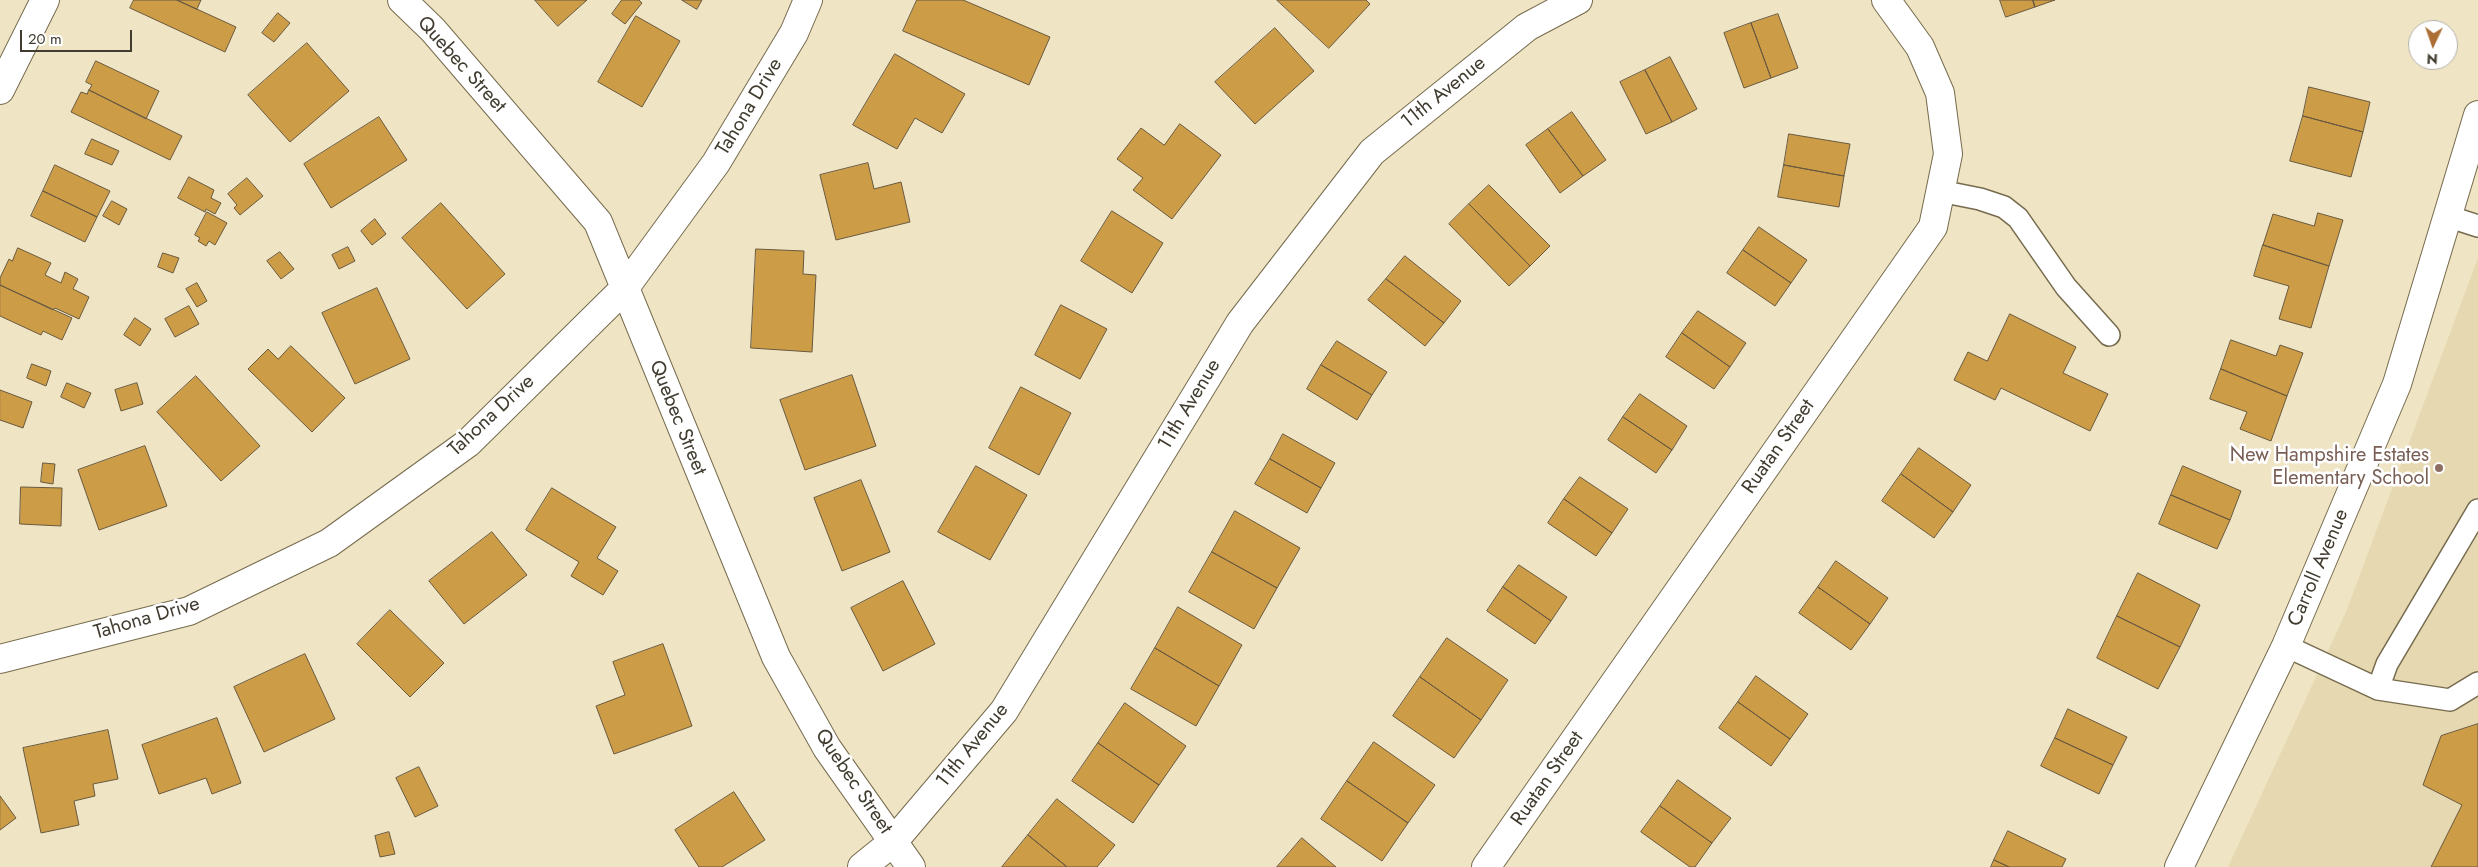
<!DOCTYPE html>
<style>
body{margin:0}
#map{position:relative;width:2478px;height:867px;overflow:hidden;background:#efe4c3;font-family:Jost,sans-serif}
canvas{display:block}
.north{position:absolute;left:2408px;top:20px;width:50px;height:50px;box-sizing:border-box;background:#fff;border:1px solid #b3b1ac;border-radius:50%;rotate:183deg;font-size:14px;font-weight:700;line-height:20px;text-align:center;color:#413c2f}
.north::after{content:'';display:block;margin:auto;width:18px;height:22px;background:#ad6e35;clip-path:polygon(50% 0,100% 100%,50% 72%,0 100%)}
.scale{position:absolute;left:20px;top:30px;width:112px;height:22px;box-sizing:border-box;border:2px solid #413c2f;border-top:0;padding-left:6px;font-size:15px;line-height:18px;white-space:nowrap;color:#413c2f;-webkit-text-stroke:4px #fff;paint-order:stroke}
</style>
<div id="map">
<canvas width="2478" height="867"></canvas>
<div class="north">N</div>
<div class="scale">20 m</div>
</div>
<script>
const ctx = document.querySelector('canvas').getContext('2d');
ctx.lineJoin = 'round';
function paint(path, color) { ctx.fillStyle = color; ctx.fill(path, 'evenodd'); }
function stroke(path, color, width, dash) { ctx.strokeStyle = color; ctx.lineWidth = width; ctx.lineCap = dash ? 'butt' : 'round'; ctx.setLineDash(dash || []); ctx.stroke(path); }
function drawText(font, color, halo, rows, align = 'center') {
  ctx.font = font + ' Jost,sans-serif'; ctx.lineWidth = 5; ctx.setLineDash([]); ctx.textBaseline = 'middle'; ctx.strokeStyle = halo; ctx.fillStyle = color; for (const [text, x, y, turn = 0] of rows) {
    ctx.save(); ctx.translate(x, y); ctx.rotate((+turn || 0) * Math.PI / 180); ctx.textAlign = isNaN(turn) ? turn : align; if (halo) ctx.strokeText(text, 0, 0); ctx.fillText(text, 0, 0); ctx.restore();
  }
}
paint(new Path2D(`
 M2478,258V867H2228L2346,612Z`), '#e6d8b0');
const building = new Path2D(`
 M134,0H177L236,27L225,52L130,8Z
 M177,0H201L197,9Z
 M535,0H587L558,26Z
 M622,0H639L642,3L625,24L612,14Z
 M682,0H702L697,9Z
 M917,0H963L1050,37L1029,85L903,31Z
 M1277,0H1366L1370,4L1329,48Z
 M2000,0H2033L2035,7L2006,17Z
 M2033,0H2055L2035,7Z
 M278,13L290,23L274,42L262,33Z
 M1778,14L1798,68L1771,78L1751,23Z
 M636,16L680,41L642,107L598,82Z
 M1751,23L1771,78L1744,88L1724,33Z
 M1275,28L1314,71L1255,124L1215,82Z
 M307,43L349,91L290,142L248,95Z
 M895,54L965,94L942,133L915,118L897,149L853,125Z
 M1670,57L1697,109L1672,122L1645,70Z
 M96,61L159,91L146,119L89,90L92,85L86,82Z
 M1645,70L1672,122L1646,134L1620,82Z
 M2309,87L2370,102L2363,132L2303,116Z
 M89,90L182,136L170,160L71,112L81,92L87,94Z
 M1572,112L1606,160L1583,176L1548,129Z
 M2303,116L2363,132L2351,177L2290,161Z
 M379,117L407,160L331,208L304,164Z
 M1180,124L1221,155L1172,219L1133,190L1143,178L1117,159L1141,128L1164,145Z
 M1548,129L1583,176L1560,193L1526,145Z
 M1789,134L1850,144L1844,176L1784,165Z
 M92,139L119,151L112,165L85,154Z
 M868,163L874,189L901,182L910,222L836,240L820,175Z
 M55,165L110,191L97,217L43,191Z
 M1784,165L1844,176L1839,207L1778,197Z
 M189,177L214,190L211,198L221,203L215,214L206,209L205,212L178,198Z
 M247,178L263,196L240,215L234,208L237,205L228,194Z
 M1489,185L1550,246L1530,266L1469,204Z
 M43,191L97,217L85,242L31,216Z
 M112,201L127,209L119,225L103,216Z
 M441,203L505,274L467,309L402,238Z
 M1469,204L1530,266L1509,286L1449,224Z
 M1112,211L1163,243L1132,293L1081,261Z
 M207,212L227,223L215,245L209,241L206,246L198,241L200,238L195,235Z
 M2318,213L2343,220L2329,266L2263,245L2273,214L2314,226Z
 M375,219L386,234L372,245L361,231Z
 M1759,227L1807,260L1791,283L1743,250Z
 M2263,245L2329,266L2311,328L2279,319L2289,286L2254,276Z
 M348,247L355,261L339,269L332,255Z
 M18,248L51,263L45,275L61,283L65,272L78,279L73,289L89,297L79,319L55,308L53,310L0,285V278L9,259L12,261Z
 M756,249L804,251L803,274L816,275L812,352L751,348Z
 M1743,250L1791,283L1775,306L1727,273Z
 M280,252L294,269L281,279L267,261Z
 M163,253L179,258L173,273L158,267Z
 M1405,256L1461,301L1444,323L1386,279Z
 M1386,279L1444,323L1425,346L1368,300Z
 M197,283L207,301L197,307L186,289Z
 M0,285L72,318L62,340L43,331L41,335L0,316Z
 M377,288L410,359L355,384L322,313Z
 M1061,305L1107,329L1080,379L1035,355Z
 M189,306L199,324L175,337L165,319Z
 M1698,311L1746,343L1730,367L1682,333Z
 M2010,314L2076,347L2063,373L2108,394L2090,431L2001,388L1995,400L1954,380L1968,352L1987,361Z
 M135,318L151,329L140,346L124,335Z
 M1682,333L1730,367L1714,389L1666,357Z
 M2231,340L2276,356L2280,345L2303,353L2287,396L2221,369Z
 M1337,341L1387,372L1372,395L1321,365Z
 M291,346L345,398L312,432L248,369L268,349L278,359Z
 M32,364L51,371L46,386L27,378Z
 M1321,365L1372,395L1357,420L1307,389Z
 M2221,369L2287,396L2271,441L2240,429L2247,412L2210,399Z
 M852,375L876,446L805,470L780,400Z
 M196,376L260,446L221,481L157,412Z
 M67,383L91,393L84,408L61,397Z
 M137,383L143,404L121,411L115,390Z
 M1021,387L1071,413L1039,475L989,448Z
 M0,390L32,402L23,428L0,420Z
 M1640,394L1687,426L1672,450L1623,417Z
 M1623,417L1672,450L1656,473L1608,440Z
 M1283,434L1335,463L1321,488L1270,459Z
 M145,446L167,506L99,530L78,470Z
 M1919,448L1971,485L1953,512L1901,474Z
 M1270,459L1321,488L1307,513L1255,484Z
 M43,463L55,464L53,484L41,482Z
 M976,466L1027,495L990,560L938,532Z
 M2183,466L2241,491L2230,520L2171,495Z
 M1901,474L1953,512L1934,538L1882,501Z
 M1580,477L1628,509L1612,533L1564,499Z
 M861,480L890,552L842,571L814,498Z
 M21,487L62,488L61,526L20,524Z
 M552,488L616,527L597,558L618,571L603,595L571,576L579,562L526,530Z
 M2171,495L2230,520L2217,549L2159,524Z
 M1564,499L1612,533L1596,556L1548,523Z
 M1235,511L1300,548L1277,588L1212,552Z
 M492,532L527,575L464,624L429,581Z
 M1212,552L1277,588L1254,629L1189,592Z
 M1836,561L1888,598L1870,624L1818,587Z
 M1519,565L1567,597L1551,621L1503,587Z
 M2138,573L2200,605L2180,647L2117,616Z
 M903,581L935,644L883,671L851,608Z
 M1503,587L1551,621L1535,644L1487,611Z
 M1818,587L1870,624L1851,650L1799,613Z
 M1178,607L1242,645L1219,686L1155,648Z
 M390,610L444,663L410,697L357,644Z
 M2117,616L2180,647L2158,689L2097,658Z
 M1447,638L1508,680L1481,720L1420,677Z
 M663,644L692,726L614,754L596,706L625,695L613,662Z
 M1155,648L1219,686L1196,726L1131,689Z
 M305,654L335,719L264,752L234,687Z
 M1756,676L1808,714L1790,739L1738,702Z
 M1420,677L1481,720L1454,758L1393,716Z
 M1738,702L1790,739L1771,766L1719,728Z
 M1125,703L1186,746L1159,785L1098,743Z
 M2068,709L2127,737L2113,765L2055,738Z
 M217,718L241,783L212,794L206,778L159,794L142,745Z
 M2478,724V867H2431L2462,805L2423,785L2441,736Z
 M108,730L118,779L93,784L95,796L74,801L79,825L41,833L23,748Z
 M2055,738L2113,765L2099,794L2041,766Z
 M1374,742L1435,785L1408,823L1347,781Z
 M1098,743L1159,785L1133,823L1072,781Z
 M419,767L438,806L415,817L396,778Z
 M1678,780L1731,818L1712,843L1660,806Z
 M1347,781L1408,823L1382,861L1321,819Z
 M734,792L765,840L722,867H699L675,830Z
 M0,796L16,818L0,830Z
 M1057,799L1115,845L1097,867H1067L1028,835Z
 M1660,806L1712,843L1695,867H1690L1641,832Z
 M2008,831L2066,859L2062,867H2009L1994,860Z
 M389,832L395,854L380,857L375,836Z
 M1028,835L1067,867H1002Z
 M1302,838L1336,867H1277Z
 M1994,860L2009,867H1991Z`);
paint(building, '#cd9c46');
stroke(building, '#69593f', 1);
const service = new Path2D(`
 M1940,191L1980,199L2004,207L2018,218L2066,287L2109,335
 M2447,216L2478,226
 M2286,646L2378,689L2450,700L2478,683
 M2378,689L2387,664L2478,510`);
const minor = new Path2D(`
 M402,0L433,30L598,222L776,657L827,748L911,867
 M0,90L45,0
 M0,659L189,611L329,543L468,443L624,289L716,163L794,33L808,0
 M862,867L893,842L1004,711L1240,323L1372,152L1527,27L1578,0
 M1486,867L1933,227L1948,154L1940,93L1920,47L1886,0`);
const tertiary = new Path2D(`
 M2179,867L2286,646L2397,384L2478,115`);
stroke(service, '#766b4e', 24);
stroke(minor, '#766b4e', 30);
stroke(tertiary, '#766b4e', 30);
stroke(service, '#fff', 21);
stroke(minor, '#fff', 28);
stroke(tertiary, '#fff', 28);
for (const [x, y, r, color] of [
 [2439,468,5,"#8d6e63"]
]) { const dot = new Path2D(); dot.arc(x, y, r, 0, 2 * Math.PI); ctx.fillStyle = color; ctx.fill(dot); stroke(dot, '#fff', 2); }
drawText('20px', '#413c2f', '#fff', [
 ["Quebec Street",461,65,48],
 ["11th Avenue",1444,93,-39],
 ["Tahona Drive",750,107,-59],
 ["11th Avenue",1190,405,-59],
 ["Tahona Drive",492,416,-43],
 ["Quebec Street",677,418,68],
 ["Ruatan Street",1779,447,-55],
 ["Carroll Avenue",2319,568,-67],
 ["Tahona Drive",147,619,-16],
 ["11th Avenue",973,746,-51],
 ["Ruatan Street",1548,779,-55],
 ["Quebec Street",853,782,56]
]);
drawText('20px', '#785e54', '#fff', [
 ["New Hampshire Estates",2429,456],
 ["Elementary School",2429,479]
], 'right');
</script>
